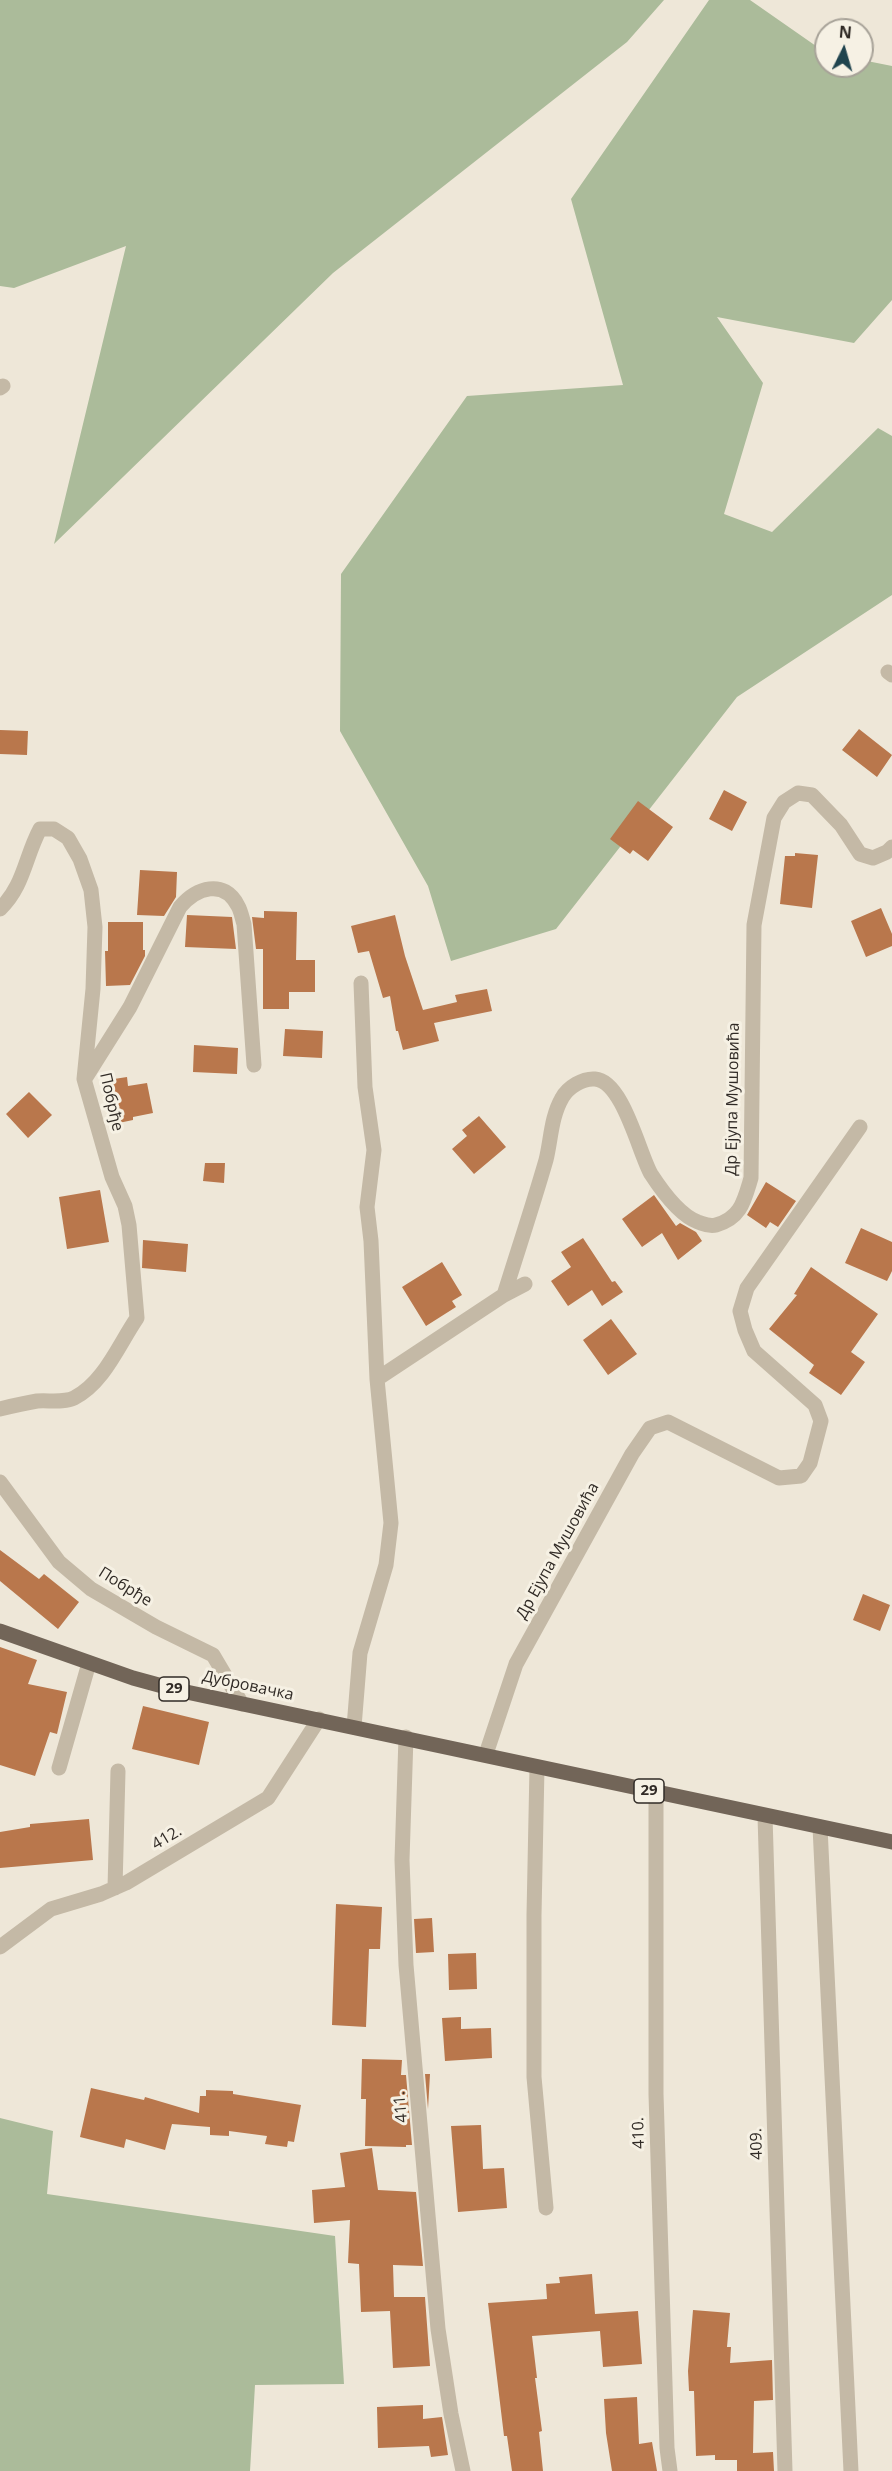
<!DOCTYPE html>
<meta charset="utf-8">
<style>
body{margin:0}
#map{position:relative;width:892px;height:2471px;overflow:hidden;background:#eee7d8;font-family:"Open Sans",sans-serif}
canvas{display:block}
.north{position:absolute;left:814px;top:18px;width:60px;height:60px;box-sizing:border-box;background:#f6f1e4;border:2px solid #a7a298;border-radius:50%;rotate:5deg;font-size:16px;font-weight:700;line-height:24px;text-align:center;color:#312b26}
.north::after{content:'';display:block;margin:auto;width:21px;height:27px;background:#20444e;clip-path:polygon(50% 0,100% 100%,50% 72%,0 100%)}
</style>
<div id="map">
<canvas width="892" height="2471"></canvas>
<div class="north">N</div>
</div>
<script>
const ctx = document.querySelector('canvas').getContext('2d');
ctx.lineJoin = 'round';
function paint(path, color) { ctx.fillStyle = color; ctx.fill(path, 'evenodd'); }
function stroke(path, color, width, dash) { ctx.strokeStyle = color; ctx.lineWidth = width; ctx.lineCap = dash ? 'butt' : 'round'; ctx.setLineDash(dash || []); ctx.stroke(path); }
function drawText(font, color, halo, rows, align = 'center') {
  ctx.font = font + ' "Open Sans",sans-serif'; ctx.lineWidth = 6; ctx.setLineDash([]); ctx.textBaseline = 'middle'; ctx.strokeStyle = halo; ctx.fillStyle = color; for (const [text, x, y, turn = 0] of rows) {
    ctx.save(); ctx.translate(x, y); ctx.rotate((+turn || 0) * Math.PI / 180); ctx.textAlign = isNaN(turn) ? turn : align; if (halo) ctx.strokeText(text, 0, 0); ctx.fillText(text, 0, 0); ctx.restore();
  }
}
paint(new Path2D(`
 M0,0H664L627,42L333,273L54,544L126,246L14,288L0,286Z
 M709,0H750L826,53V66H862V60L892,66V300L854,343L717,317L763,383L724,514L772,532L878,428L892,436V595L737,697L556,929L451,961L428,886L340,731L341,574L467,396L623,385L571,199Z
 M0,2118L53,2131L47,2194L335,2236L344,2384L255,2385L250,2471H0Z`), '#abbb9a');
paint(new Path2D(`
 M859,729L892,755L877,777L842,750Z
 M0,730L28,731L27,755L0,754Z
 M724,790L747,802L732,831L709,819Z
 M638,801L673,827L648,861L633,850L630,854L610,839Z
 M795,853L818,855L812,908L780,904L785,856H795Z
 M140,870L177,872L176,897L164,916L137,915Z
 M881,908L892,934V946L866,957L851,921Z
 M264,911L297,912L296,960H315V992H289V1009H263V949H256L252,917L264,918Z
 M187,915L232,917L236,949L185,947Z
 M395,915L405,956L423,1010L457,1002L455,995L487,989L492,1011L434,1023L439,1041L403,1050L398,1031H396L390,996L383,998L369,951L358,953L351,926Z
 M108,922H143V950H145V956L130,985L106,986L105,951H108Z
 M285,1029L323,1031L322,1058L283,1056Z
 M194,1045L238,1048L237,1074L193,1072Z
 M127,1077L128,1086L147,1083L153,1113L133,1117V1120L109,1125L101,1081Z
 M29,1092L52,1115L28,1138L6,1114Z
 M479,1116L506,1147L474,1174L452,1149L467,1136L462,1130Z
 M205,1163H225L224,1183L203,1181Z
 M766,1182L796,1201L778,1227L770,1222L766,1228L747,1215Z
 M100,1190L109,1242L67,1249L59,1197Z
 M654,1195L676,1226L680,1223L696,1232L702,1241L678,1260L662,1233L642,1247L622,1219Z
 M861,1228L892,1242V1271L887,1281L845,1263Z
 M583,1238L612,1282L615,1281L623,1292L602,1306L592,1290L568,1306L551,1281L571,1267L561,1252Z
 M143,1240L188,1244L186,1272L142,1268Z
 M442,1262L462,1295L452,1301L456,1307L426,1326L402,1287Z
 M811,1267L878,1314L851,1352L865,1362L841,1395L809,1373L814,1365L769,1329L797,1295L794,1294Z
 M611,1319L637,1354L608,1375L583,1340Z
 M0,1550L39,1579L44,1574L79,1602L58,1629L0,1581Z
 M863,1594L890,1605L880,1631L853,1620Z
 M0,1647L37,1660L28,1684L67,1692L57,1734L50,1732L35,1776L0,1765Z
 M143,1706L209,1722L199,1765L132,1749Z
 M89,1819L93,1860L0,1868V1832L30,1827V1824Z
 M336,1904L382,1907L380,1949H369L366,2027L332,2025Z
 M432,1918L434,1952L416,1953L414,1919Z
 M476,1953L477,1989L449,1990L448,1954Z
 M461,2017V2029L491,2028L492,2058L445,2061L442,2018Z
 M362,2059L402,2060L401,2075H406L412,2145H406V2147L365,2146L366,2099H361Z
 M425,2074H430L428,2109Z
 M91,2088L144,2100L145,2097L199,2113L200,2096H206V2090L233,2091V2094L301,2105L294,2142L288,2141L287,2147L265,2144L267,2136L229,2131V2136L210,2135V2127L172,2124L165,2150L126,2139L124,2148L80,2137Z
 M481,2125L483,2169L504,2168L507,2208L458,2212L451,2126Z
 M372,2148L378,2190L416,2192L423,2266L393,2265L394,2297H425L430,2366L393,2368L390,2311L361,2312L359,2264L348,2263L350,2220L314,2223L312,2190L345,2187L340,2153Z
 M592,2274L595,2314L638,2311L642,2364L603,2367L600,2331L532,2336L537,2378H535L542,2431L539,2432L543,2471H512L507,2436H504L488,2303L547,2299L546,2284L560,2283L559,2277Z
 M693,2310L730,2313L727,2347H731L730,2363L772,2360L773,2400L754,2401L753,2453L773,2452L774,2471H737V2460H715V2455L696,2456L694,2391H689L688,2371Z
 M637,2397L639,2444L652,2442L657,2471H612L606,2433L604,2399Z
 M423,2405V2419L442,2417L448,2455L431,2457L429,2446L378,2448L377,2407Z`), '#b9774c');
stroke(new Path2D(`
 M0,388L3,386
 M888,672L892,675
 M0,909C24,886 25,857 40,829H54L68,838L80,859L91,890L95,927L93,989L84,1079L112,1177L125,1206L129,1225L137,1318C119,1344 104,1383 74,1398C64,1403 48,1400 37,1401C25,1403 12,1406 0,1409
 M86,1077L130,1007L180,907C196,888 224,878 238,906C241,911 242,918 244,924L254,1065
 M504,1295C518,1250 533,1205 546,1160C551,1140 551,1117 562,1098C568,1087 583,1078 595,1079C623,1081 639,1153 651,1174C662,1191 679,1215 698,1222C704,1224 709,1227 716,1225C741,1218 744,1201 751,1178L754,925L774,818L784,802L798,793L812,795L841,825L860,854L873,858L887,852L892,847
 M377,1379L504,1295L525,1284
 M0,1482L59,1562L91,1589L156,1627L213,1655L242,1704
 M354,1727L360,1653L386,1565L391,1523L377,1379L371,1241L367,1207L374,1150L365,1087L361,983
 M406,1737L402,1860L406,1965L438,2329L451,2414L463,2471
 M486,1754L516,1664L632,1454L650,1428L668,1422L779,1478L801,1476L810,1463L821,1421L815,1405L754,1351L745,1330L740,1311L747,1288L860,1127
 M537,1767L534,1915V2077L546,2208
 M59,1768L89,1663
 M656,1793V2094L667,2448L670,2471
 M765,1816L785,2471
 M820,1827L851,2471
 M115,1888L118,1771
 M0,1947L51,1909L101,1894L126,1883L268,1798L319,1719`), '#c4b9a6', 15);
stroke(new Path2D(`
 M0,1631L133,1678L177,1690L892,1842`), '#726558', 15);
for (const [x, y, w] of [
 [174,1689,30],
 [649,1791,30]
]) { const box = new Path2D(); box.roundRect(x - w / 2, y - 12, w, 24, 4.5); ctx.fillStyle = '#f6f1e4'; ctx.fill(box); stroke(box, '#312b26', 1.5); }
drawText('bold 15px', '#312b26', null, [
 ["29",174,1689],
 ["29",649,1791]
]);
drawText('16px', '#312b26', '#f6f1e4', [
 ["Др Ејупа Мушовића",733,1099,-89],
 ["Побрђе",111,1102,77],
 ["Др Ејупа Мушовића",558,1551,-61],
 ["Побрђе",125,1587,32],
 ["Дубровачка",248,1686,12],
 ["412.",167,1838,-31],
 ["411.",401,2107,-95],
 ["410.",639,2133,-92],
 ["409.",757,2144,-92]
]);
</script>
